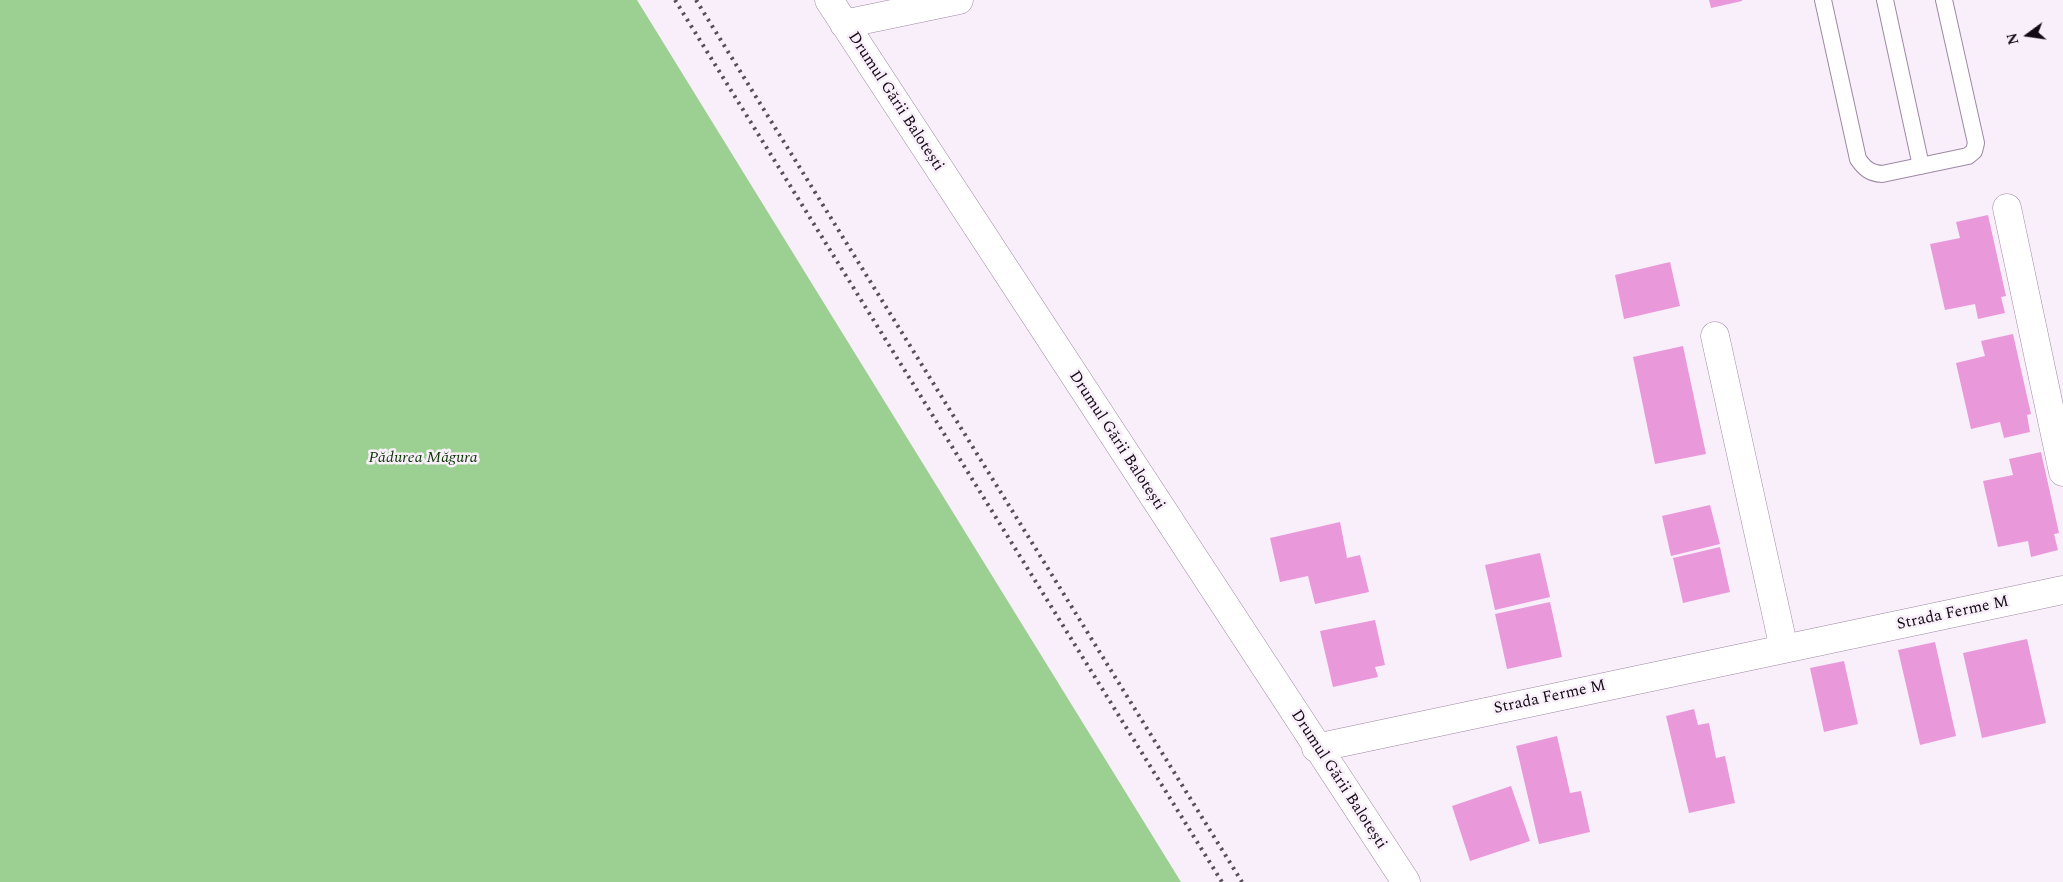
<!DOCTYPE html>
<meta charset="utf-8">
<style>
body{margin:0}
#map{position:relative;width:2063px;height:882px;overflow:hidden;background:#f9effb;font-family:Spectral,serif}
canvas{display:block}
.north{position:absolute;left:2003px;top:10px;width:50px;height:50px;-webkit-text-stroke:4px #f9effb;paint-order:stroke;rotate:256deg;font-size:14px;font-weight:700;line-height:20px;text-align:center;color:#120a13}
.north::after{content:'';display:block;margin:auto;width:18px;height:22px;background:#120a13;clip-path:polygon(50% 0,100% 100%,50% 72%,0 100%)}
</style>
<div id="map">
<canvas width="2063" height="882"></canvas>
<div class="north">N</div>
</div>
<script>
const ctx = document.querySelector('canvas').getContext('2d');
ctx.lineJoin = 'round';
function paint(path, color) { ctx.fillStyle = color; ctx.fill(path, 'evenodd'); }
function stroke(path, color, width, dash) { ctx.strokeStyle = color; ctx.lineWidth = width; ctx.lineCap = dash ? 'butt' : 'round'; ctx.setLineDash(dash || []); ctx.stroke(path); }
function drawText(font, color, halo, rows, align = 'center') {
  ctx.font = font + ' Spectral,serif'; ctx.lineWidth = 5; ctx.setLineDash([]); ctx.textBaseline = 'middle'; ctx.strokeStyle = halo; ctx.fillStyle = color; for (const [text, x, y, turn = 0] of rows) {
    ctx.save(); ctx.translate(x, y); ctx.rotate((+turn || 0) * Math.PI / 180); ctx.textAlign = isNaN(turn) ? turn : align; if (halo) ctx.strokeText(text, 0, 0); ctx.fillText(text, 0, 0); ctx.restore();
  }
}
paint(new Path2D(`
 M0,0H637L1181,882H0Z`), '#9cd092');
paint(new Path2D(`
 M1709,0H1742V1L1711,8Z
 M1988,215L2006,296L2001,297L2005,313L1978,319L1975,304L1945,310L1930,244L1960,238L1956,222Z
 M1670,262L1680,306L1624,319L1615,275Z
 M2013,334L2031,414L2027,415L2030,432L2004,438L2000,422L1971,429L1956,363L1985,356L1981,341Z
 M1683,346L1706,454L1655,464L1633,357Z
 M2041,452L2059,533L2054,534L2058,550L2031,557L2028,541L1998,547L1983,481L2013,475L2009,459Z
 M1710,505L1720,544L1671,556L1662,516Z
 M1340,522L1347,558L1360,555L1369,592L1315,604L1308,576L1280,582L1270,538Z
 M1720,547L1730,592L1683,603L1673,558Z
 M1540,553L1550,597L1495,610L1485,565Z
 M1550,602L1562,657L1507,669L1495,614Z
 M1375,620L1385,665L1375,667L1378,677L1333,687L1320,631Z
 M2027,639L2046,723L1982,738L1963,653Z
 M1935,642L1956,736L1920,745L1898,650Z
 M1844,661L1858,724L1824,732L1810,668Z
 M1694,709L1698,725L1709,723L1716,758L1725,756L1735,803L1689,813L1666,716Z
 M1557,736L1570,793L1581,791L1590,832L1539,844L1516,746Z
 M1511,786L1530,841L1470,861L1452,806Z`), '#e998da');
const lane = new Path2D(`
 M1823,0L1858,159C1865,169 1870,173 1882,174L1968,156L1974,151L1976,143L1944,0
 M1885,0L1921,166`);
const street = new Path2D(`
 M829,0L1406,882
 M844,24L959,0
 M2007,208L2063,472
 M1715,336L1784,649
 M1316,748L2063,590`);
stroke(lane, '#9e88a3', 18);
stroke(street, '#9e88a3', 29);
stroke(lane, '#fff', 16);
stroke(street, '#fff', 28);
stroke(new Path2D(`
 M675,0L1222,882
 M696,0L1242,882`), '#574e58', 4, [2.5, 5]);
drawText('16px', '#120a13', '#f9effb', [
 ["Drumul Gării Balotești",895,102,57],
 ["Drumul Gării Balotești",1116,441,57],
 ["Strada Ferme M",1953,614,-12],
 ["Strada Ferme M",1550,698,-12],
 ["Drumul Gării Balotești",1338,780,57]
]);
drawText('italic 16px', '#093700', '#f9effb', [
 ["Pădurea Măgura",423,459]
]);
</script>
